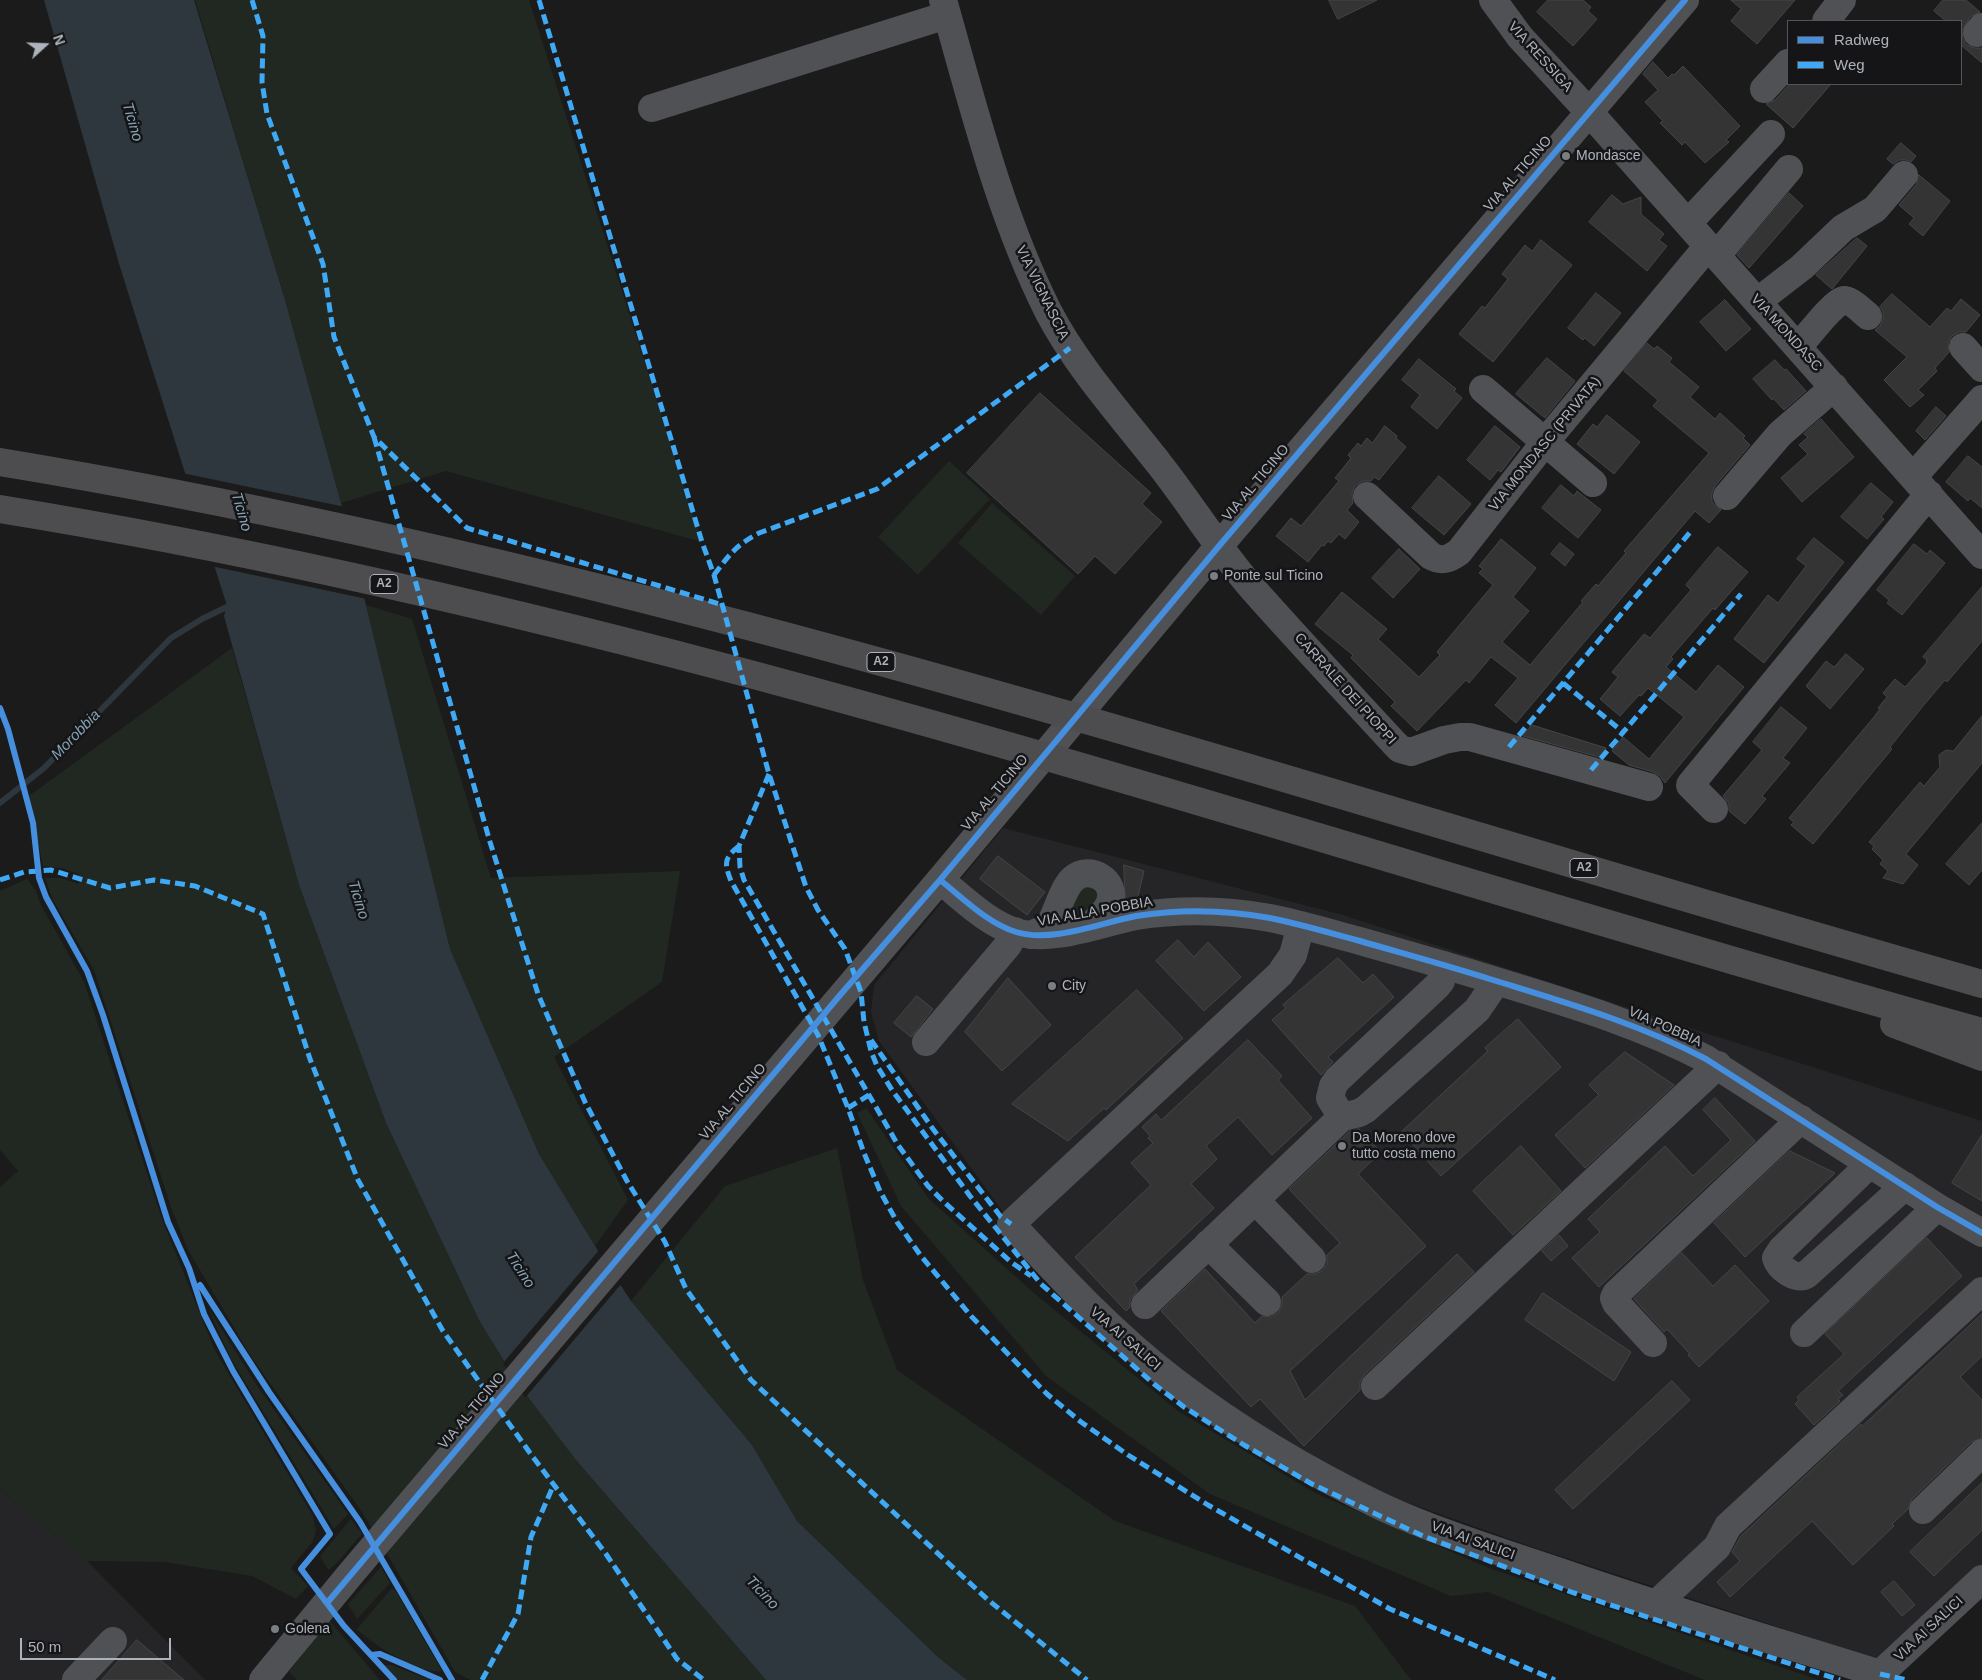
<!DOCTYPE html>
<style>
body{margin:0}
#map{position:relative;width:1982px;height:1680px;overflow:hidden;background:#1b1b1b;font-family:Arial,sans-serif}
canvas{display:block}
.legend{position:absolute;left:1787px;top:20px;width:175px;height:65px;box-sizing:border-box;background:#151517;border:1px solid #525459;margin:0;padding:6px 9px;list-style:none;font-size:15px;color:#adb3bb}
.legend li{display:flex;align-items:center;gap:10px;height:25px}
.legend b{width:25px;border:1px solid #525459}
.north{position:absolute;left:20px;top:20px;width:50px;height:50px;-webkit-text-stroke:4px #151517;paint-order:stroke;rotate:70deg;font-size:14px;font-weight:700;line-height:20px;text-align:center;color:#adb3bb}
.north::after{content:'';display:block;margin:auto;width:18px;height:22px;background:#adb3bb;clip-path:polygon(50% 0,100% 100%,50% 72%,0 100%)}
.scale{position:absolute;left:20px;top:1638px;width:151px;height:22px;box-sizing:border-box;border:2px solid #adb3bb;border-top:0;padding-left:6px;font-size:15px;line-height:18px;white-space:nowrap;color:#adb3bb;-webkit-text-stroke:4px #151517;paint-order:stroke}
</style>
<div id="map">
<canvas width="1982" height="1680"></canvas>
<ul class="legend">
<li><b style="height:6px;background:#468fdf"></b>Radweg</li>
<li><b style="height:6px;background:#3fa9f5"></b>Weg</li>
</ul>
<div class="north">N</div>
<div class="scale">50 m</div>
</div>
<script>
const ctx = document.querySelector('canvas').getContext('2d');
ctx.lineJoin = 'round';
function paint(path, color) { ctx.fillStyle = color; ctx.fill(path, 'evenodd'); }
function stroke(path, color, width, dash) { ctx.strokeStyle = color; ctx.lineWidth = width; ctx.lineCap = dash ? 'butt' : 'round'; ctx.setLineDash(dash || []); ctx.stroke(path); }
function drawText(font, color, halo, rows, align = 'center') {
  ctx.font = font + ' Arial,sans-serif'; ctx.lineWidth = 5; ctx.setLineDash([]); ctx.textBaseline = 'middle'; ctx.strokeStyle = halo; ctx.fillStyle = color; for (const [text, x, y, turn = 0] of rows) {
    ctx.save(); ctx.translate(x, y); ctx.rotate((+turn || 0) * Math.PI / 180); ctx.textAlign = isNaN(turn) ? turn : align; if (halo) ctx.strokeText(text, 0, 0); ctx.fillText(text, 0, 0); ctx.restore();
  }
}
paint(new Path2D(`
 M1003,828L1343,915L1718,1037L1982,1121V1590L1901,1667L1532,1547L1330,1475L1156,1357L1003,1212L879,1041L871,1012L874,985Z
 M0,1489L87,1561L205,1680H0Z`), '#252527');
paint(new Path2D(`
 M195,0H529L702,542L446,471L341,503L285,300Z
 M949,461L990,499L918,575L878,537Z
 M992,503L1075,576L1041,615L958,543Z
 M366,605L412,619L491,878L680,871L662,982L554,1057L628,1200L595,1246L539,1154L450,949Z
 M232,648L299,885L386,1123L479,1320L576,1460L766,1680H471L455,1672L381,1543L360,1509L252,1358L188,1250L171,1207L94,970L53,900L45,878H60L79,884V874L62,868L43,866L29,796Z
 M27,879L36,891L41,905L84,982L162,1219L215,1351L313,1516L316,1531L313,1541L291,1568L308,1586L296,1599L252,1576L165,1562L87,1561L0,1489V1187L18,1171L0,1150V891Z
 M1085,883L1100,892L1092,912L1065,919L1075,898Z
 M866,1108L929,1199L1035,1294L1178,1411L1315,1493L1489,1568L1819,1680H1705L1488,1592L1451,1596L1210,1494L1046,1376L901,1206L857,1113Z
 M837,1148L863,1280L897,1370L1115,1521L1355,1606L1411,1680H967L939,1658L797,1521L752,1445L631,1301L725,1186Z
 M208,1308L258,1387L348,1514L334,1529L230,1357Z
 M351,1519L362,1534L335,1565L328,1570L320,1556Z
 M381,1567L390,1583L357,1619L348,1604Z
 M391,1589L395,1590L442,1671C419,1675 372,1644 357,1629Z
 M329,1620L380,1680H297L289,1672Z
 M386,1665H391L431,1680H396L385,1669Z`), '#212821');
paint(new Path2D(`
 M44,0H194L285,300L341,503L450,949L539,1154L595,1246L631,1301L752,1445L797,1521L939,1658L967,1680H766L576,1460L519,1385L479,1320L386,1123L299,885L224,616L227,606L120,267Z`), '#2e373d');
paint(new Path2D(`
 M182,473L345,507L367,599L211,566Z
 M600,1249L622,1283L525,1398L503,1363Z`), '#1b1b1b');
stroke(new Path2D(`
 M0,803L44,768L171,638L202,619L235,603`), '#2e373d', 6);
const building = new Path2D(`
 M1329,0H1377L1338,19Z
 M1548,0H1583L1591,7L1588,11L1597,19L1573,46L1537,12Z
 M1731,0H1795L1757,44L1731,21L1741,9Z
 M1943,0H1966L1980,12L1970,17L1962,31L1963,39L1967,45L1975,48H1982V63L1961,45V21H1946L1934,11Z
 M1653,62L1668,78L1672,74L1674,75L1683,66L1740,126L1726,140L1729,142L1705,163L1685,142L1682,145L1660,123L1663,121L1645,102L1658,90L1643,74Z
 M1790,84H1831L1793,128L1766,104L1775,100Z
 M1901,143L1916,156L1911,162L1906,160H1899L1893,164L1887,159Z
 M1919,175L1950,201L1923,236L1909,224L1914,218L1899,205L1916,185Z
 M1789,193L1803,206L1749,268L1737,255Z
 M1612,195L1623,204L1641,197V214L1664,234L1659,240L1667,246L1647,271L1589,222Z
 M1857,238L1867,246L1832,289L1816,275Z
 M1541,240L1572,265L1493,362L1459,334L1482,306L1485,308L1508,279L1502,274L1525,245L1532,251Z
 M1596,293L1621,313L1594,346L1585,338L1583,340L1568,328Z
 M1892,294L1930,327L1947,308L1951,311L1961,299L1980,315L1966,332H1959L1952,336L1948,343L1949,352L1935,368L1937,371L1918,390L1924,395L1910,407L1884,380L1907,357L1875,330L1880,326L1883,319V311L1880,307Z
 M1725,300L1751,329L1726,351L1700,322Z
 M1647,343L1654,349L1657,346L1672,358L1669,362L1699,387L1690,397L1715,419L1720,413L1745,436L1743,438L1750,445L1715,486L1712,493V502L1721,510L1709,523L1695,511L1516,723L1495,705L1518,678L1491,657L1469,683L1466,680L1417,731L1391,706L1395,702L1351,658L1353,655L1315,624L1342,592L1387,629L1378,639L1419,677L1440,655L1437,652L1493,585L1479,573L1483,569L1479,566L1501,539L1536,568L1513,597L1529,611L1502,642L1530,665L1583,602L1581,601L1596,584L1598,586L1626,553L1624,551L1709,453L1653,406L1658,400L1624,371Z
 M1547,358L1575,381L1545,418L1516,394Z
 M1419,359L1456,389L1454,391L1462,398L1437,429L1411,407L1420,395L1402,380Z
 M1775,360L1784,370L1786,369L1806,391L1784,410L1773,398L1772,400L1753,379Z
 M1040,393L1151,493L1142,504L1162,522L1115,574L1095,556L1078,574L967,473Z
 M1936,407L1946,416L1925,440L1916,431Z
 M1607,415L1640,442L1614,474L1577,444L1593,424L1597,427Z
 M1821,419L1854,457L1802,502L1781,478L1808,454L1799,445L1808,437L1804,434Z
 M1385,426L1397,436L1396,438L1406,447L1379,480L1374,477L1371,481H1363L1355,486L1352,493L1353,503L1347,510L1359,522L1345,539L1339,534L1331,543L1328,541L1324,546L1322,545L1308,562L1276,536L1291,518L1301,526L1339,481L1335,478L1351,458L1348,455L1358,443L1361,446L1367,438L1372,443Z
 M1495,426L1520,447L1501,472L1498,470L1490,480L1467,460Z
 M1968,456L1982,467V508L1970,498L1968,501L1946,482Z
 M1439,476L1471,504L1444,535L1412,508Z
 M1871,483L1893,502L1881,517L1884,519L1867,539L1841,517Z
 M1561,485L1574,496L1577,491L1601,510L1578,538L1542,508Z
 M1814,538L1844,562L1764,663L1734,639L1768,595L1778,603L1806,566L1797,559Z
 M1560,543L1574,554L1565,566L1551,554Z
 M1914,544L1927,554L1930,550L1945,563L1902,615L1887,603L1889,600L1877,590Z
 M1718,547L1748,572L1715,610L1713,608L1671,657L1673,659L1666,667L1696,692L1718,665L1744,687L1665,783L1660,776L1653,772L1629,765L1612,751L1623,737L1649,759L1684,717L1648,688L1641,696L1639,695L1620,716L1600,699L1618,677L1612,672L1644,634L1650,638L1691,590L1686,585Z
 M1399,549L1420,569L1393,598L1372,578Z
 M1982,587V641L1947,682L1945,680L1923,706L1890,747L1892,749L1813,844L1791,825L1794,822L1789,818L1874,717L1880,709L1878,708L1887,697L1883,693L1895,679L1905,687L1926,664L1927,660L1923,657Z
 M1846,654L1864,669L1830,709L1806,686L1826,661L1834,667Z
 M1781,707L1807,728L1783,758L1790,763L1762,796L1766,799L1745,824L1729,811V804L1723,796L1762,750L1753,742Z
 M1982,716V763L1906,854L1918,865L1903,884L1883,878L1888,871L1880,864L1883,860L1872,849L1874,846L1869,842L1920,782L1924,786L1940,767L1939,755L1946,750L1953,751Z
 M1532,725L1606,748L1599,757L1523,736Z
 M1982,823V870L1969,885L1946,864Z
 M998,856L1045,892L1027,915L980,879Z
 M1124,865L1144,871L1137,900L1126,902Z
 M1178,940L1194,957L1208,942L1241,977L1204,1011L1156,961Z
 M1338,958L1363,983L1373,974L1394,997L1328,1057L1333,1062L1321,1075L1272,1020L1286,1008L1283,1005Z
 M1008,978L1051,1025L1002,1071L965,1032Z
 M1137,990L1183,1038L1106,1110L1104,1108L1068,1141L1012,1104Z
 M917,996L933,1009L911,1037L894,1023Z
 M1518,1019L1561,1067L1441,1176L1401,1132L1488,1051L1485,1048Z
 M1248,1040L1282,1076L1278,1080L1312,1118L1272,1155L1238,1117L1206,1146L1217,1159L1191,1184L1214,1208L1134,1284L1138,1290L1130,1300V1307L1126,1311L1075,1257L1151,1185L1131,1163L1153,1143L1148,1138L1150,1136L1142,1127L1156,1114L1161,1120Z
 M1625,1052L1674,1085L1585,1168L1555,1135L1599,1095L1589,1085Z
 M1715,1098L1755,1141L1599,1287L1572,1258L1600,1232L1588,1219L1665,1146L1693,1176L1731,1140L1703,1110Z
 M1359,1129L1381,1152L1358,1174L1426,1246L1290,1371L1305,1400L1457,1254L1474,1272L1364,1375L1360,1382V1390L1304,1446L1260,1399L1251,1407L1161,1311L1205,1269L1255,1323L1262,1316L1271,1317L1278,1313L1282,1305V1297L1307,1274H1315L1322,1271L1327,1264V1255L1340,1243L1289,1189L1350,1131Z
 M1982,1135V1201L1952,1183Z
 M1521,1146L1561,1191L1513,1235L1473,1191Z
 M1790,1151L1835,1173L1745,1257L1714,1223Z
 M1559,1235L1568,1246L1551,1261L1542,1251Z
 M1927,1238L1962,1276L1838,1391L1843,1395L1838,1399L1840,1401L1814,1425L1795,1404L1799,1400L1797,1397L1844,1354L1825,1334Z
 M1682,1253L1713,1286L1735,1265L1769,1301L1699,1367L1688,1355L1690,1354L1667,1329L1664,1332L1634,1299Z
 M1543,1293L1631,1352L1614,1381L1525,1320Z
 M1982,1314V1356L1960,1377L1982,1400V1438L1971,1442L1912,1499L1908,1509L1892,1524L1894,1526L1853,1565L1812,1521L1730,1597L1717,1582L1740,1561L1732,1552L1741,1536L1861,1424L1862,1426Z
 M1672,1381L1690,1400L1573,1509L1555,1490Z
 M1982,1483V1530L1934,1576L1910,1552Z
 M1894,1581L1915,1605L1902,1616L1881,1592Z
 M137,1640L184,1680H102Z`);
paint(building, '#343435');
stroke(building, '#434547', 1);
stroke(new Path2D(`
 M943,0C973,105 999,213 1048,311C1077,367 1121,415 1160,465C1192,506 1219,550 1253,589C1299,641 1347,692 1394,743L1400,749L1411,752L1444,740L1460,737H1470L1649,787
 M1493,0L1520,37L1589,112L1982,555
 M1826,21L1842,0
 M1977,33L1982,27
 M1764,89L1788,63
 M652,108L947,15
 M1688,223L1771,134
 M1717,255L1789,169
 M1758,301L1802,267L1843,228L1875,209L1904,175
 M1798,347C1806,339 1835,299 1845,300C1852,301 1862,311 1868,316
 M1963,347L1982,368
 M1483,389L1593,483
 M1913,477L1982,399
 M1367,496L1431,556C1442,562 1449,559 1459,552L1545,442L1708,246
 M1727,496L1780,434L1834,387
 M1714,809L1690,785L1929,494
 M940,880C963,898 987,923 1016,932C1052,943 1100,923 1136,916C1180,909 1226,910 1270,918C1300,924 1330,933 1360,941C1405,954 1449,966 1493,980C1567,1003 1637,1023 1706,1059L1937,1207L1982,1233
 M1301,925L1293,955L1280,974L1011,1224C1062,1279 1113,1334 1173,1380C1237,1429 1309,1472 1382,1507C1441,1534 1504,1553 1566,1574C1670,1610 1775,1641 1880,1674L1982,1579
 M1030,935L1045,929L1050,924C1057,912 1063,888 1073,879C1090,864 1117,881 1110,902C1107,912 1097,919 1090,926
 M1444,965L1441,981L1437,986L1337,1080L1333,1086L1330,1098L1342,1117L1359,1113L1366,1109L1477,1010L1490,991L1493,980
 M926,1042L1008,945L1015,931
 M1870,1164L1782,1249L1776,1258C1779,1268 1796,1281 1806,1275L1905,1186
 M1255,1200L1312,1259
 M1208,1244L1267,1302
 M1145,1305L1342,1117
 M1804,1333L1937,1207
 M1653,1343L1616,1303L1614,1298L1616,1294L1801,1119
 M1375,1386L1718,1065
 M1923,1510L1982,1453
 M1655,1605L1717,1547L1728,1526L1982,1291
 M76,1680L113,1641
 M263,1680L353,1571L940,880L1219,546L1685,0`), '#4f5154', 28);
stroke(new Path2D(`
 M0,462C676,573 1325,798 1982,984
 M0,509C676,618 1324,849 1982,1032
 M1894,1024L1982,1057`), '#4d4d50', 28);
stroke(new Path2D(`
 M252,0L263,36L262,82L267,114L323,264L334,337L374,437L467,528L723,605
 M539,0L702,542L714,575L769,774L806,887L818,910L845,949L861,992L864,1022L871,1051L877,1066L892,1090L970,1196L1041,1284L1154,1384L1184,1407L1244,1445L1312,1484L1423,1536L1574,1593L1840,1680
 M374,437L490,842L538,994L585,1102L627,1181L665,1242L686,1289L751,1380L987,1599L1087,1680
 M714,575C729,555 736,545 759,533L877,489L1070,348
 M1563,683L1623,732
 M1509,747L1692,530
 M1591,770L1741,594
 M769,774L739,846L740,867L744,880L898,1145L928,1186L944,1202L1011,1262L1031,1276
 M739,846C724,858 724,863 731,881L818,1035L848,1108L864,1153L880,1191L897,1222L921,1256L971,1316L1047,1394L1081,1422L1128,1455L1208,1505L1390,1609L1555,1680
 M0,880L24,872L51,870L110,888L154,880L195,886L263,914L310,1059L358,1180L443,1331L530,1453L606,1554L677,1659L704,1680
 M871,1040L933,1129L1001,1217L1011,1224
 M848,1108L869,1095
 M1880,1674L1907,1680
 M482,1680L518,1614L531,1537L554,1484`), '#3fa9f5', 5, [10, 5]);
stroke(new Path2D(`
 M0,708L8,729L33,823L39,878L46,897L87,971L103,1015L168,1222L189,1268L204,1314L233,1371L330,1534L301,1569L344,1626L394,1680
 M940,880C963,898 987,923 1016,932C1052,943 1100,923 1136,916C1180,909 1226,910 1270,918C1300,924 1330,933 1360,941C1405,954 1449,966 1493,980C1567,1003 1637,1023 1706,1059L1937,1207L1982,1233
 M200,1285L269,1392L360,1522L452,1680
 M327,1603L841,994L940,880L1219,546L1685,0
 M371,1655L380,1654L440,1680`), '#468fdf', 6);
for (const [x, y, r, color] of [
 [1566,156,5,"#7a7e83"],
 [1214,576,5,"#7a7e83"],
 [1052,986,5,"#7a7e83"],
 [1342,1146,5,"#7a7e83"],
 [275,1629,5,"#7a7e83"]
]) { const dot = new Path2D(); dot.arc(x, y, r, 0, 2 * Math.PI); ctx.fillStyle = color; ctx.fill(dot); stroke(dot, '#151517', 2); }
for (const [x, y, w] of [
 [384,584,28],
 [881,662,28],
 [1584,868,28]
]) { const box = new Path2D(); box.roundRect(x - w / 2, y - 9.5, w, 19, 4); ctx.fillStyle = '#151517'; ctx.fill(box); stroke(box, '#adb3bb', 1); }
drawText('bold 12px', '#adb3bb', null, [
 ["A2",384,584],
 ["A2",881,662],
 ["A2",1584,868]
]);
drawText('14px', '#adb3bb', '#151517', [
 ["VIA RESSIGA",1540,57,48],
 ["VIA AL TICINO",1518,174,-49],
 ["VIA VIGNASCIA",1042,293,64],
 ["VIA MONDASC",1786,333,48],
 ["VIA MONDASC (PRIVATA)",1545,444,-51],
 ["VIA AL TICINO",1256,483,-50],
 ["CARRALE DEI PIOPPI",1345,689,48],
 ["VIA AL TICINO",995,793,-50],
 ["VIA ALLA POBBIA",1095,912,-10],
 ["VIA POBBIA",1665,1027,24],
 ["VIA AL TICINO",733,1102,-50],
 ["VIA AI SALICI",1125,1339,41],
 ["VIA AL TICINO",472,1411,-50],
 ["VIA AI SALICI",1473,1541,20],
 ["VIA AI SALICI",1929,1629,-43]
]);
drawText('14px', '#adb3bb', '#151517', [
 ["Mondasce",1576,156],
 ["Ponte sul Ticino",1224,576],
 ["City",1062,986],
 ["Da Moreno dove",1352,1138],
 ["tutto costa meno",1352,1154],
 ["Golena",285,1629]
], 'left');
drawText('italic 15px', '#86a3b4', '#151517', [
 ["Ticino",132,122,74],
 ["Ticino",241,512,74],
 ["Morobbia",76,735,-46],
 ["Ticino",358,900,73],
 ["Ticino",520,1270,57],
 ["Ticino",762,1593,46]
]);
</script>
